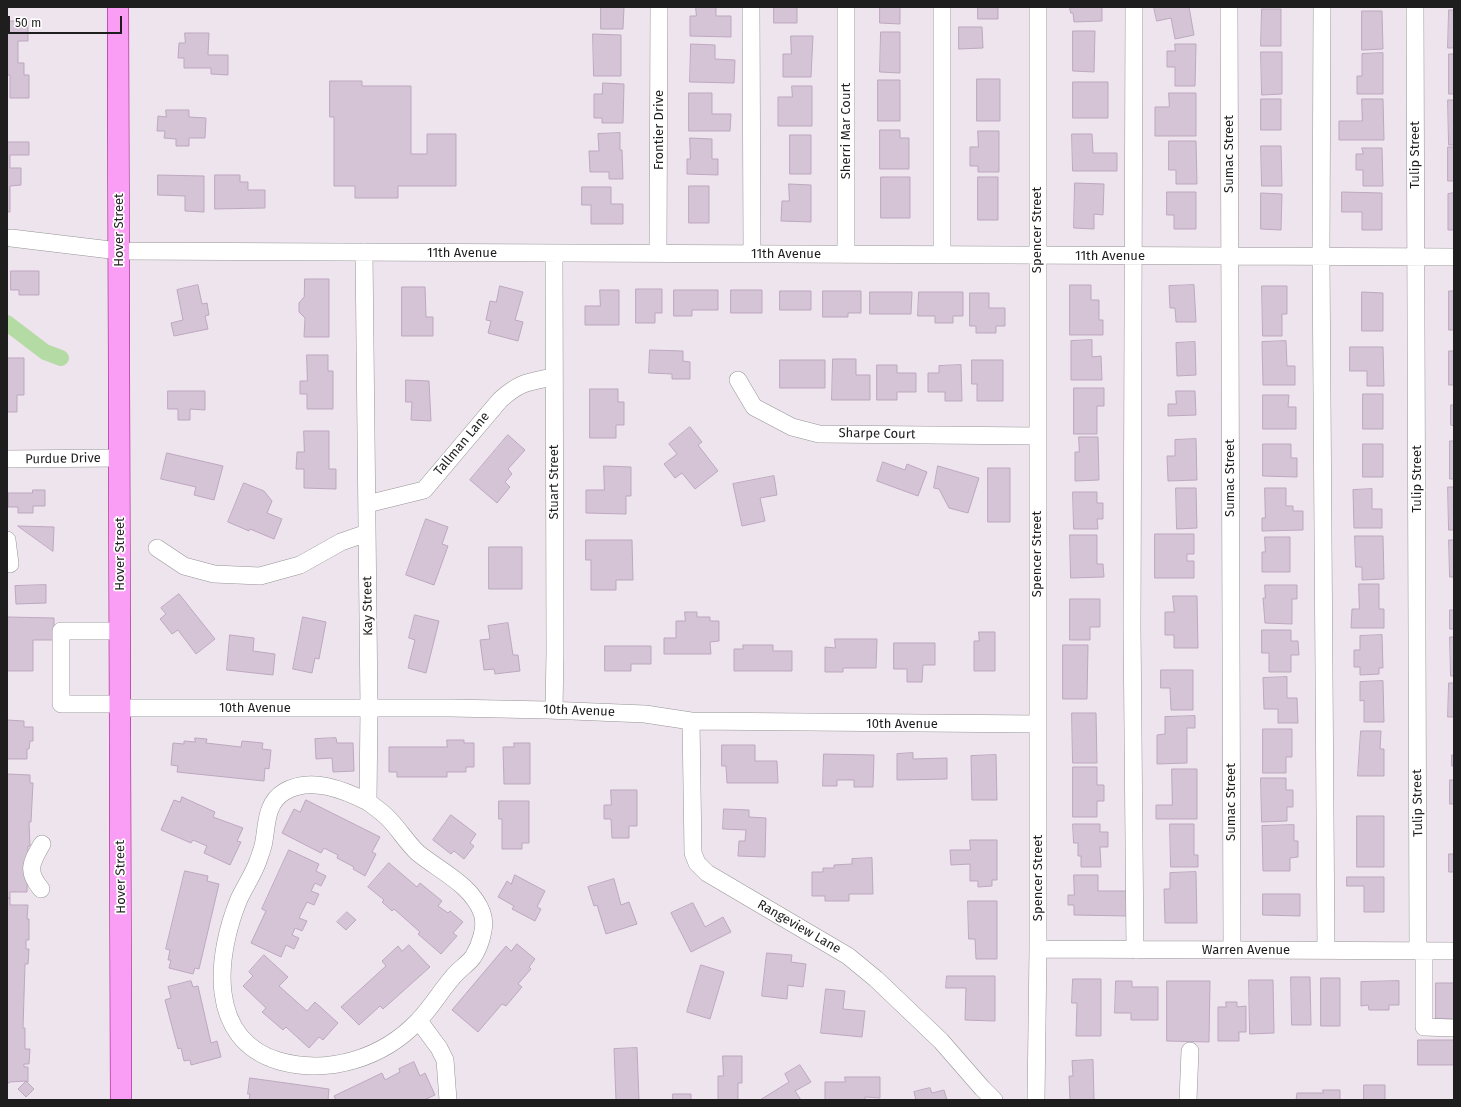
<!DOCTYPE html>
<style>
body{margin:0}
#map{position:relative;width:1461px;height:1107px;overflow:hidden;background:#eee4ed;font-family:"Fira Sans",sans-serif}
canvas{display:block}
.frame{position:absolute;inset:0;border:8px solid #1e1e1e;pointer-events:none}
.scale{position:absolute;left:8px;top:16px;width:114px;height:18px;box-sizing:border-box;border:2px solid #1e1e1e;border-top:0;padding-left:5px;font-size:12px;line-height:14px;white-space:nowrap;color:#1e1e1e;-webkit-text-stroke:3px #fff;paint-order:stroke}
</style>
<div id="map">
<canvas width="1461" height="1107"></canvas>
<div class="frame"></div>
<div class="scale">50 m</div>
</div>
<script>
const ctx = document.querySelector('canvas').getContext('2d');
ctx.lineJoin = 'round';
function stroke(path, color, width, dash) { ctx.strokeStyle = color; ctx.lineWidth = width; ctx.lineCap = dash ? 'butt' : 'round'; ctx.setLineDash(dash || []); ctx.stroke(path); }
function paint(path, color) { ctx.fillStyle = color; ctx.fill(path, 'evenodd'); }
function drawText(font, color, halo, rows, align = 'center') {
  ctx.font = font + ' "Fira Sans",sans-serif'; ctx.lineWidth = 3.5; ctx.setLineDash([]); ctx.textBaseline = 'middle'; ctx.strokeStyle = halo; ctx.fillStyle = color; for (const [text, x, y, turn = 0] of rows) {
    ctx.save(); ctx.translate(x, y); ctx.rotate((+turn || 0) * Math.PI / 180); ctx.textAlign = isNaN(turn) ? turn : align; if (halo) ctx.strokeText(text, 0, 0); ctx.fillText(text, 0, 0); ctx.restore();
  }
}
stroke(new Path2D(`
 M7,323L45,352L61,358`), '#b5dba5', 16);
const building = new Path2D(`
 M601,7H624L623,29H601Z
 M696,7H716V16H731V37L690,36V16H696Z
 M774,7H797V23H774Z
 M880,7H900V24L880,23Z
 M978,7H998V19H978Z
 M1070,7H1102V21L1074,22L1073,13H1071Z
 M1154,7H1189L1194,35L1175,39L1171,18L1157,21Z
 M1262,9H1281V46H1261Z
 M1449,10H1454V48H1448Z
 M1362,11H1382L1383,49L1362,50Z
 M7,21H28V41H18V63H24V75H29V98H10V75H7Z
 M959,27H982L983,48L959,49Z
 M1073,31H1095L1094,72L1073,71Z
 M881,32H900V73L880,72Z
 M185,33H209L208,55H228V75L211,74V68H184V58H178L179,43H185Z
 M593,34L621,35V76H594Z
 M791,36H813L811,77H783V54H791Z
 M691,44L715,45V59L735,60L734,83L690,82Z
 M1175,44H1196L1195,86H1175V67H1167V51H1175Z
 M1261,52H1282V94L1262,95Z
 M1383,53V94H1357V76H1362V54Z
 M1449,54H1454V94H1449Z
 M977,79H1000V121H977Z
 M878,80H900V121H878Z
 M330,81H362V86H411V154H427V134H456V186H398V198H355V186H334V117H330Z
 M1073,82H1108V118H1073Z
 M603,83L624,84L623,123H602V118H594V94H602Z
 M792,86H812V126H778V97H792Z
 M689,93H712V114H731L730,131H689Z
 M1169,93H1196V136H1155V107H1169Z
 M1261,99H1281V130H1261Z
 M1362,99H1383L1384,140H1339V121H1362Z
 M1448,100H1454V145H1449Z
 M166,110H189V117L206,118L205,138H189V146H176V139L164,138L165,131H157L158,116L166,117Z
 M880,130H900V138H909V169H880Z
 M978,131H999V172H978V166H970V147H978Z
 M620,133V150H622L623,179H609V172H590L589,151H599L598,134Z
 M1072,134H1092L1093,153H1117V171H1073Z
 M790,135H811V174H790Z
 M690,138L712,139V159H718V175L687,174V159H690Z
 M1169,141H1196L1197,184H1176V170H1169Z
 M7,142H29V155H10V168H21V185L10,186V212H7Z
 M1261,146H1281L1282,186H1262Z
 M1448,147H1454V181H1448Z
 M1362,148H1382L1383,186H1363V170H1356V154H1363Z
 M158,175L204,176V212L185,211V196L158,195Z
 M215,175H240V182H248V190H265V208L215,209Z
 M881,177H910V218H881Z
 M978,177H998V220H978Z
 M1075,183L1104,184L1103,215L1094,214V229L1074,228Z
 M789,184L811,185V222L781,221L782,201H789Z
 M689,186H709V223H689Z
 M582,187H611V204H623V224H591V205H582Z
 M1167,192H1196V229H1174V215H1167Z
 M1342,192L1382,193V230H1362V212H1342Z
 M1261,193L1282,194L1281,230L1261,229Z
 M1454,193V230H1448V194Z
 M11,271H39V295H19V290H11Z
 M305,279H329V337H304L305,318L299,312V303L304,297Z
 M198,285L202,304L207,303L209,315L205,316L208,329L174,336L171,323L183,320L177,290Z
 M1070,285H1091V300H1099V320H1103V335H1070Z
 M1194,285L1196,322H1176L1175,308H1170L1169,286Z
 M500,286L523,292L515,320L523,322L518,341L488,333L491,321L486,320L490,301L496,302Z
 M1262,286H1287V314H1282V336H1263Z
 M402,287H425L426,317H433V336H402Z
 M636,289H662V313H655V323H636Z
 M600,290H619V325H585V306H600Z
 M674,290H718V310H692V316H674Z
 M731,290H762V313H731Z
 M780,291H811V310H780Z
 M823,291H861V313H848V317H823Z
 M1449,291H1454V330H1449Z
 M870,292H912L911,314H870Z
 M919,292H963V316H953V323H935V316H918Z
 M1362,292L1383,293V331H1362Z
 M970,293H989V308H1005V326H996V333H976V326H970Z
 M1092,340V357L1101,356L1102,380H1071V341Z
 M1286,341L1287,366H1295V385H1263L1262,342Z
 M1195,342L1196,375L1177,376L1176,343Z
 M1350,347H1383L1384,386H1367V371H1350Z
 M650,350L683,351V361L690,362V379H672V374L649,373Z
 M1449,351H1454V385H1449Z
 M307,355H328V371H333V409H307V394H300V381H307Z
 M7,358H24V395H17V412H7Z
 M833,359H856V375H870V400H832Z
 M780,360H825V388H780Z
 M972,360H1003V401H977V384H972Z
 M877,365H897V373H916V392H897V400H877Z
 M961,365L962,401H945V392H928V373H939V366Z
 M406,380L429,381L431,421L411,420L412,402H406Z
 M1074,388H1104V406H1097V434H1074Z
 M590,389H618V402H624V425H616V438H590Z
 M168,391H205V410L190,409V420H178V409H168Z
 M1176,391H1195L1196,415L1168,416V404H1176Z
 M1363,394H1383V429H1363Z
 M1263,395H1289L1288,407H1296V429H1263Z
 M1451,405H1454V426L1451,425Z
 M690,427L702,442L698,445L718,471L695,489L682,473L675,478L664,464L677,454L669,444Z
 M304,431H329V469H336V489L304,488V469H296L297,452H304Z
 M508,435L525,450L508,469L512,474L505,482L510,487L497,503L470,480Z
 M1079,437H1098L1099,480L1075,481V452H1079Z
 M1196,439L1197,480L1168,481L1167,456H1175V440Z
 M1450,441H1454V479H1450Z
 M1263,444H1291V458H1297V477L1263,476Z
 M1363,444H1383V477H1363Z
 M167,453L223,466L214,500L194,495L196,487L161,479Z
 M883,462L905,470L907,464L927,472L918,496L877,481Z
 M604,466L631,467V496H626V514L586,513V490H604Z
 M938,466L979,478L968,513L949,508L939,489L934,488Z
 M988,468H1010V522H988Z
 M774,476L777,495L760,498L765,521L742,526L733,484Z
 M244,483L264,491L272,501L267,513L282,519L274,539L250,529L249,531L228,522Z
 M1448,487H1454V530H1449Z
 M1176,488H1196L1197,528L1177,529Z
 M1265,488H1286V506H1293V511H1303V530L1262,531V518H1265Z
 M1372,489V509H1382V528H1354L1353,490Z
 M33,490H45V506H33V513H18V507H8V493H32Z
 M1073,492H1097V503H1103V519H1097L1098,529H1074Z
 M426,519L448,527L442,544L448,546L434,585L406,575Z
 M18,526L54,527L53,551Z
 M1155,534H1194V554H1187V561H1194V578H1155Z
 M1070,535H1097V564H1103L1104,577L1071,578Z
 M1355,536H1383L1384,579L1362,580V567H1356Z
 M1265,537H1290V572H1262V552H1265Z
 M586,540H632L633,580H616V590H591V560H586Z
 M1449,540H1454V577H1450Z
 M489,547H522V589H489Z
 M1359,584H1379V609H1384V628H1351L1352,609H1359Z
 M46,585V603L16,604L15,586Z
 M1265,585H1297V599H1292V624L1265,623L1263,598H1265Z
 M179,594L215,639L196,654L178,630L172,634L160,619L166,614L161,608Z
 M1173,596H1197L1198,648H1174V635H1165V612H1174Z
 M1070,599H1100V627H1090V640H1070Z
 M1450,610H1454V629H1450Z
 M685,612H697V617H710V621H719V641L710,642L711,654H664V638H676V621H685Z
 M415,615L439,621L426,673L408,668L415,640L409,638Z
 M8,617L54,618V640H33V671H7Z
 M303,617L326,622L319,659L315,658L312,673L293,669Z
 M508,623L513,655H518L520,671L495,674L494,669L484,670L480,640L490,639L488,626Z
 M1262,630H1291V641H1298L1299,655H1291V672H1269V653H1262Z
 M979,632H995V671H974V641H979Z
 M230,635L254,638L253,651L275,654L273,675L227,670Z
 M1382,635L1383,668H1379V674L1360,675V667H1354V650H1360V636Z
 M1450,637H1454V676H1451Z
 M835,639H877L876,668H843V672H825V647L835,648Z
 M894,643H935V665H923L922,682H907V669H894Z
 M743,645H773V651H792V671H734V649H743Z
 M1063,645H1088L1087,699H1063Z
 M605,646H651V664H631V671H605Z
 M1161,670H1193V710H1171L1170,688H1161Z
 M1287,677V698H1297L1298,723H1278V709H1264L1263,678Z
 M1383,681L1384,722H1364V700L1360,701V682Z
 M1449,683H1454V717H1448Z
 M1072,713H1096L1097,763H1073Z
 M1195,716V728H1187V763L1157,764V735L1165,734V717Z
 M7,720L24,721V727H33V741H30L29,749H27V759H7Z
 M1263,729H1292V757H1286V773H1263Z
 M1361,731H1381L1380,749H1384V776H1358Z
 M195,738L207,739L206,743L241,747L242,741L263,743L262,749L271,750L269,769L265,768L264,781L177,772L178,766L171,765L173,743L184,744V741L195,742Z
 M336,738L337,743H353L354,771L333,772L332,758L316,759L315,739Z
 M447,740H464V743H474V767H466V772H447V777H397V772H389V747H447Z
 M514,743H530V784H504L503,747H514Z
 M722,745H755V761H777L778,783H727L726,766H722Z
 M913,753V759L947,758V779L897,780V754Z
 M824,754L874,755L873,787H854V780H837V786H823Z
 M996,755L997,800H972L971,756Z
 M1452,755H1454V766H1452Z
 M1073,767H1097V785H1104V801H1097V817H1073Z
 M1172,769H1197V819H1156V805H1172Z
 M7,774L30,775V783H33L31,822H29L30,846H28L27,892H10V898H7Z
 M1261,778H1286V790H1293V807H1287V821L1262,822Z
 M1450,780H1454V804H1450Z
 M611,790H637V826H629V838H612L611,819H604V805H611Z
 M182,797L215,812L213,817L243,828L237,841L241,842L230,865L204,853L207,846L193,840L191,843L161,830L174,800L180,802Z
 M306,800L380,837L372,852L376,854L365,876L353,869L354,867L337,858L338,855L324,848L321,853L282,833L294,809L300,812Z
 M499,801H529V843H522V849H502V819H499Z
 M724,809L749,810V817L766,818L765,857L738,856L739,841H745L746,830L723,829Z
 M451,815L476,834L470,843L474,846L464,859L454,851L451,854L433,840Z
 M1357,816H1384V867H1357Z
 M1073,824H1100V832H1108V847H1100L1101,867H1081V856H1078V843H1074Z
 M1170,824H1194V855H1198V867H1171Z
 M1294,825V841H1298V857L1290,858V871H1263L1262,826Z
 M970,840H997V880H992V886L978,887V881H970V864L951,865L950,850H970Z
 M289,850L319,864L316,871L326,876L321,886L315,883L311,891L319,894L314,905L307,902L299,918L307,921L302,931L295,928L292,935L299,938L294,949L286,945L281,957L251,943L266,911L262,909Z
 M1449,854H1454V872H1449Z
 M872,858L873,894H849V901H825V896H812V872H823V868H834V865L852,864V859Z
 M389,863L417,887L420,883L442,901L438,906L448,913L450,911L463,922L453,933L457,936L441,954L418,934L420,932L394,909L392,911L382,902L384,900L368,887Z
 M185,871L208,876L207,881L219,884L199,969L195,968L193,974L169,968L171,960H168L170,950L166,949Z
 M1196,872L1197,923H1165L1164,889H1170V873Z
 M515,875L545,891L537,907L541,909L535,921L512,909L514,906L498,897L507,881L511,884Z
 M1074,875H1098V891H1128V916L1074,915V905H1068V895H1074Z
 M1347,877H1384V912H1364V886H1347Z
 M614,879L621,905L629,902L637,924L606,934L597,905L594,906L588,887Z
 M1263,894H1300V916L1263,915Z
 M7,898H10V905H28L27,919H29V940H26V949H29L28,964H25L23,1028H25V1049H30L29,1064H24V1067H28V1082L26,1081L34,1089L26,1097L18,1089L26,1081L10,1082L7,1084Z
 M968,901H997V959H976L975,939H969Z
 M693,903L705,927L723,917L731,932L691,952L671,913Z
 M347,912L356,920L346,930L337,922Z
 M517,944L535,959L529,967L531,969L518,984L522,987L506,1006L502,1004L478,1032L452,1010L506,946L511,951Z
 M409,945L430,967L383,1009L380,1006L359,1025L341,1007L386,966L382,961L398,946L402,951Z
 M767,953L792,955L791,962L806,964L803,987L788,985L787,999L762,996Z
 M264,955L288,977L279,986L307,1011L315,1002L338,1023L323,1040L319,1037L309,1048L286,1027L283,1030L262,1012L266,1008L243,986L253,976L249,972Z
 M701,965L724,972L710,1019L687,1012Z
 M947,976H995V1021L965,1020L966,988H946Z
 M1291,977H1310L1311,1025H1292Z
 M1321,978H1340V1026H1321Z
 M1073,979H1101V1036H1076L1077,1003H1072Z
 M1249,980H1273L1274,1033L1250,1034Z
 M191,981L193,987L198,986L211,1043L217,1041L221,1057L191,1065L190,1060L184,1061L181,1048L178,1049L165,1000L171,998L168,987Z
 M1116,981H1132V987H1158V1020H1131V1013H1115Z
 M1167,981H1210L1209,1042L1167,1041Z
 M1399,981V1005H1389V1010H1369L1368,1005L1361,1006V982Z
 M1436,983H1454V1019H1436Z
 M826,989L845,991L843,1009L865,1011L862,1037L821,1033Z
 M1226,1002H1237V1007L1246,1006V1032H1239V1041H1218V1007H1226Z
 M1418,1040H1454V1065H1418Z
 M637,1048L639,1100H616L614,1049Z
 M723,1056H742V1083H738V1100H718V1076H723Z
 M1093,1060L1094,1100H1070L1069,1076H1073L1072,1061Z
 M414,1062L420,1076L425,1073L435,1095L424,1100H336L334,1096L382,1073L385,1080L400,1072L399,1069Z
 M800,1065L811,1082L795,1091L801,1100H760L789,1082L785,1074Z
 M845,1077H880V1098L865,1097V1100H825V1082H845Z
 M250,1078L329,1089L328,1100H249L250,1094H248Z
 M1364,1085H1385V1100H1364Z
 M930,1088L932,1093L944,1090L947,1100H916L914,1092Z
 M1323,1090H1340V1100H1296L1297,1093H1323Z
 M673,1094H691V1100H673Z`);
paint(building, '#d4c4d5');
stroke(building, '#bea7c0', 1);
const minor = new Path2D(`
 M751,7L752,254
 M846,7V255
 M1134,7L1132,626L1135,950
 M1229,7L1232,950
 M1322,7L1321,257L1326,950
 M1415,7L1418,951
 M11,238L119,251L1454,257
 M364,252L369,708L368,802C375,807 382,812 388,818C399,829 407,843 418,853C440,871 472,885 482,913C487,926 480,946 473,957C467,965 458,970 452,978C440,992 431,1008 418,1021C383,1058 329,1075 279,1061C206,1039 216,955 239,899C245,886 253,875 258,861C260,855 263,848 264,841C267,824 266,803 284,792C311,776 344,790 368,802
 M658,253L659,7
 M942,255V7
 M738,380L754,407L792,427L819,434L1037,436
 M7,459L119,458
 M367,504L424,490L500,400C520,382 528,382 553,377
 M7,540L10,564
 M157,548L184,566L214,574L260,576L300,565L341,542L367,533
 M120,631H61V704H120
 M120,708H451L547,710L645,714L691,721L1038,724
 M554,710L555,653L554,253
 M691,721L693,853L697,863L707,873L848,956L876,979L941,1041L982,1088L994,1100
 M41,889C26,871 31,863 42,844
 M1038,949L1454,951
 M1424,951V1027L1454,1028
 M419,1021L439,1048L445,1060L448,1100
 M1036,1100L1038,949V7
 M1188,1100L1190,1051`);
const major = new Path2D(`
 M118,7L121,1100`);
stroke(minor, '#959595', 18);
stroke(major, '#93047d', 22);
stroke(minor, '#fff', 17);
stroke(major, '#f99ef4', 21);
drawText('13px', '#1e1e1e', '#fff', [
 ["Frontier Drive",659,130,-90],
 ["Sherri Mar Court",846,131,-90],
 ["Sumac Street",1229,154,-90],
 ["Tulip Street",1415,155,-90],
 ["Hover Street",119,230,-90],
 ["Spencer Street",1037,230,-90],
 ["11th Avenue",462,253],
 ["11th Avenue",786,254],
 ["11th Avenue",1110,256],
 ["Sharpe Court",877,434,1],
 ["Tallman Lane",462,444,-50],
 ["Purdue Drive",63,459,-1],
 ["Sumac Street",1230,478,-90],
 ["Tulip Street",1417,479,-90],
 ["Stuart Street",554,482,-90],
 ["Hover Street",120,554,-90],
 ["Spencer Street",1037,554,-90],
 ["Kay Street",368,606,-91],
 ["10th Avenue",255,708],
 ["10th Avenue",579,711,2],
 ["10th Avenue",902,724],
 ["Sumac Street",1231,802,-90],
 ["Tulip Street",1418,803,-91],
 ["Hover Street",121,877,-91],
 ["Spencer Street",1038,878,-90],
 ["Rangeview Lane",799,927,30],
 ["Warren Avenue",1246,950]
]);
</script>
